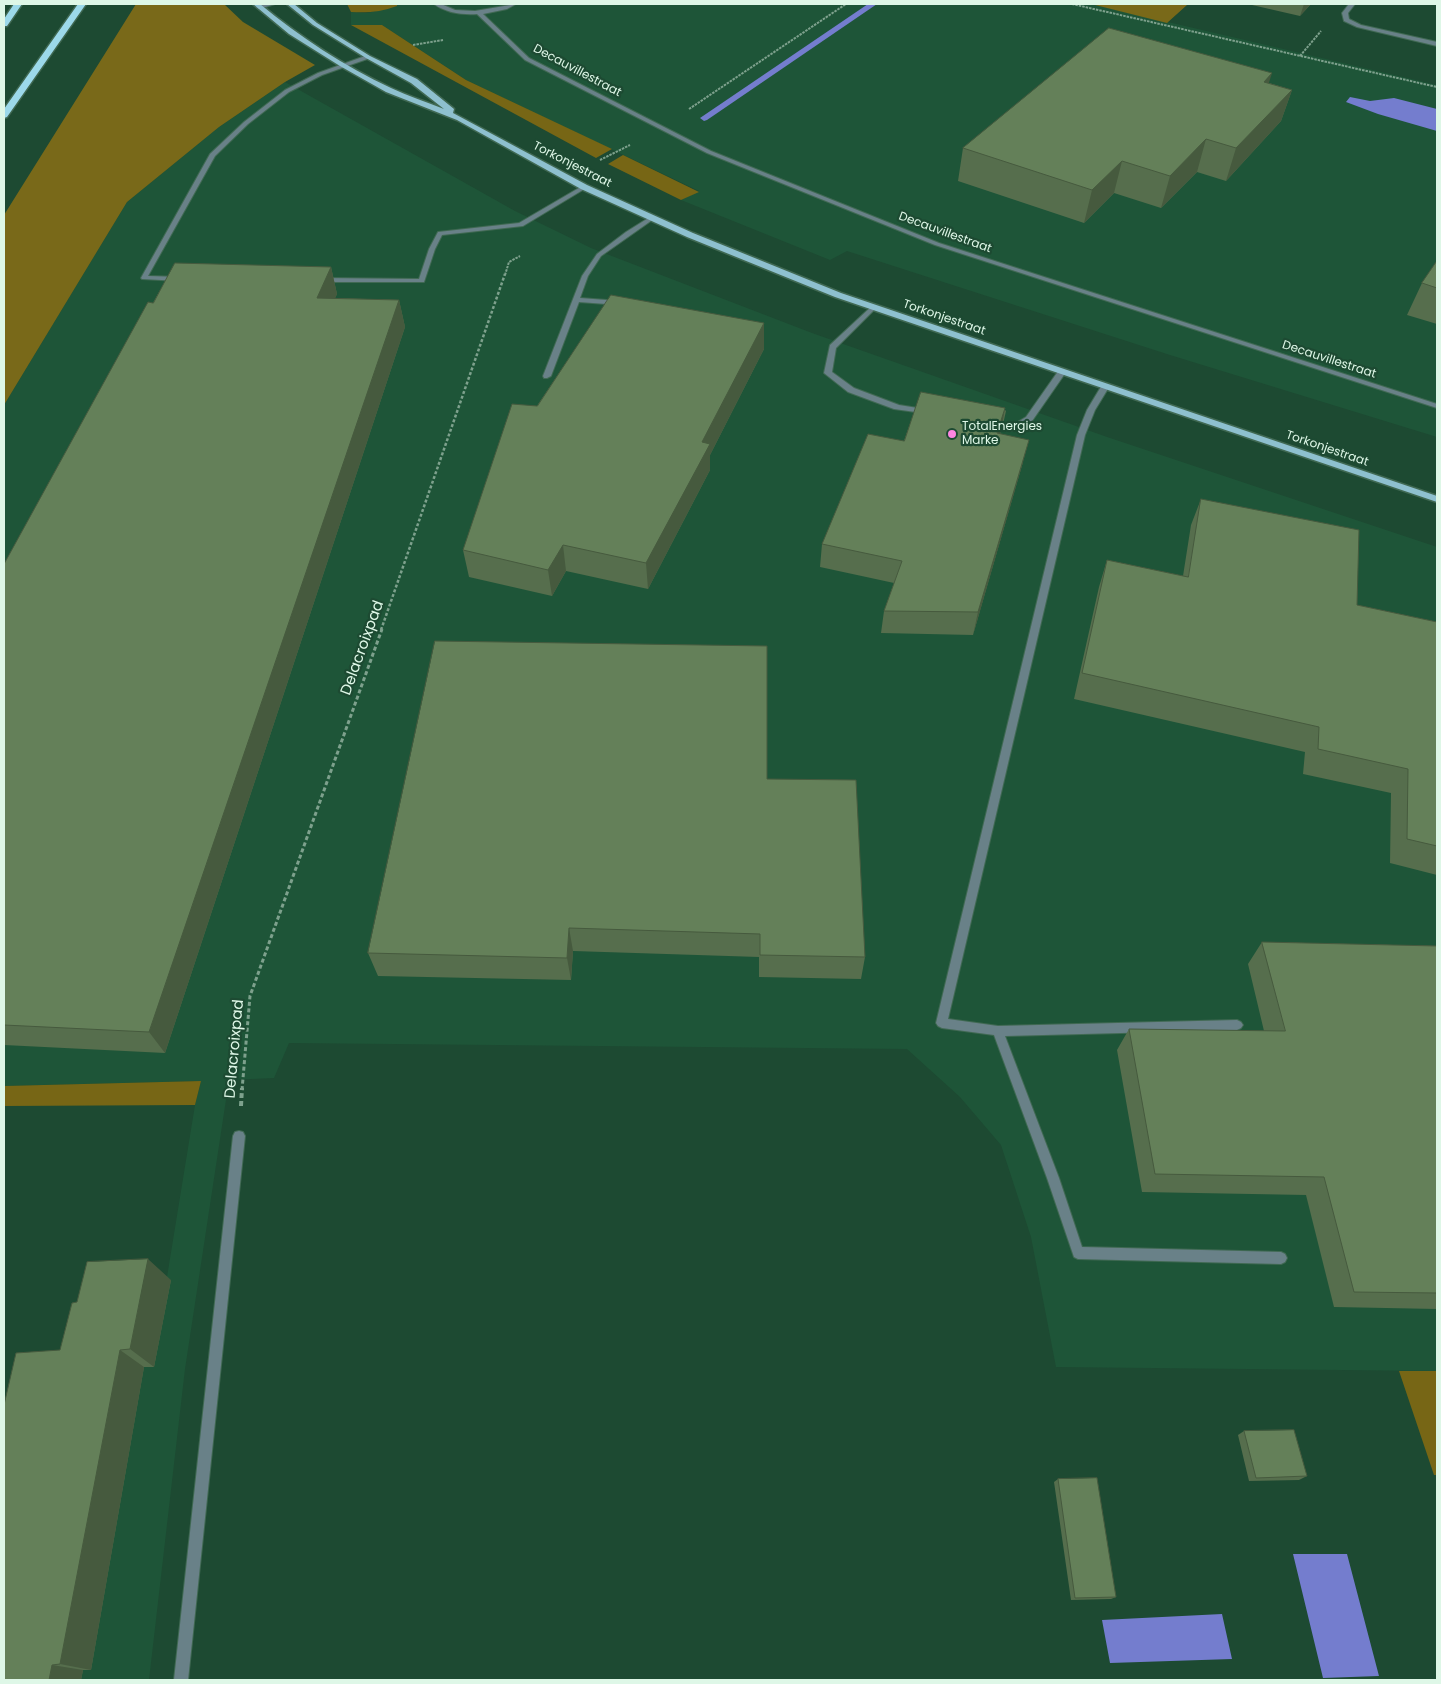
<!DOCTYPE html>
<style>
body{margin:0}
#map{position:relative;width:1441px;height:1684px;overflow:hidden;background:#1d4a32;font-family:Poppins,sans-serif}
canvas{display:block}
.frame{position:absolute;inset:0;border:5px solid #def7e7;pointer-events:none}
</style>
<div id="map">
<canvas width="1441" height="1684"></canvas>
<div class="frame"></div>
</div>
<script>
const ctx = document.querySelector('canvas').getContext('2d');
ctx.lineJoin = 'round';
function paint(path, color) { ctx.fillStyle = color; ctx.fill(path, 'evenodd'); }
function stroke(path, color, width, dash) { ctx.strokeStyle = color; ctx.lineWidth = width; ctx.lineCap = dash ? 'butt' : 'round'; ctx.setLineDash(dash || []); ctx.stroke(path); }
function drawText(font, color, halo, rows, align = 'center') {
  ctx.font = font + ' Poppins,sans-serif'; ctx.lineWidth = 4.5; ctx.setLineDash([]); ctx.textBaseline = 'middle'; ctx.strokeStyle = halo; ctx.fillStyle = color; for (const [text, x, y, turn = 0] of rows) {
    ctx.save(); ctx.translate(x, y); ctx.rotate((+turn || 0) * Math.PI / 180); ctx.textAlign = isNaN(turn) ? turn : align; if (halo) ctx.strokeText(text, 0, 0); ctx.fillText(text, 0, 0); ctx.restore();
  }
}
paint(new Path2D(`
 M397,4H1091L1437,85V437L1170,355L847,251L830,260L681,200L699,191L466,80L382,25H351V12L367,13L397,6Z
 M285,82L515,211L591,248L812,333L1110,438L1437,547V1371L1056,1367L1031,1237L1001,1145L960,1097L907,1049L289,1043L274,1078L229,1080L185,1369L149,1680H4L167,1277L195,1105L201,1081L4,1086V405L127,202L219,127Z`), '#1e5538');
paint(new Path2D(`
 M136,4H224L243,22L315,65L285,82L219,127L127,202L4,405V215Z
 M1091,4H1183L1187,5L1167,23Z`), '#796919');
paint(new Path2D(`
 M347,4H397V6C381,12 368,13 351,12Z
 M351,25H382L466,80L612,149L596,158Z
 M623,155L699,192L681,200L608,164Z
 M201,1081L195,1105L4,1106V1086Z
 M1399,1371H1437V1475H1434Z`), '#776615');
paint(new Path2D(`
 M1350,97L1370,101L1394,98L1437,109V131L1378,114L1346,102Z
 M1293,1554H1347L1379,1676L1323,1678Z
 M1222,1614L1232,1659L1110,1663L1102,1620Z`), '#747dce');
paint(new Path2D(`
 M868,4H877L707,120L704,121L700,118Z`), '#747dce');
const lane = new Path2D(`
 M368,55L371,57L370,58L322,75L289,92L248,124L215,156L148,276L180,277L183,279L180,281L142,279L141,278L210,154L244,122L285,90L318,73Z
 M584,185L586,186V188L523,226L442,235L435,249L424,282H322L319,280L322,278L419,279L429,249L438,232L519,223Z
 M650,217L655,218L601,256L588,276L580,298L620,301L623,303L620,305L579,302L551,376L547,378H544L543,376L582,276L597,254L626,232Z
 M872,306L877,307L836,348L832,372L854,388L899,405L930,410V414L894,409L848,392L824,373L830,345Z
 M1059,370H1062L1066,372L1032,421L1012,431L987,426V422H990L1011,426L1026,417Z
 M1102,385H1108L1109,387L1095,410L1085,435L948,1019L998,1026L1237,1020L1241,1022L1243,1025L1241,1028L1237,1030L1005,1036L1059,1178L1082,1247L1281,1252L1285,1254L1287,1258L1285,1262L1281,1264L1078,1259L1074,1257L1047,1178L994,1035L942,1028L938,1026L936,1023L1077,435L1087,410Z
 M239,1131L243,1132L245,1136L188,1680H174L233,1136L235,1132Z`);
const street = new Path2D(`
 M266,4H275L259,9L256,7Z
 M434,4H441L455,10L475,11L516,4L507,9L483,14L529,58L711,151L939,243L1437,404V408L935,245L707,153L525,60L477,14C463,15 446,13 434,4Z
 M1349,4H1355L1348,13L1349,19L1361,25L1437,42V46L1357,27L1344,21L1342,13Z`);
const primary = new Path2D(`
 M253,4H260C300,37 344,66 391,88C408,96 427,102 444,109L411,83L366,58L313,25L287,4H294L317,23L370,56L417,79L454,109L453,113L587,185L693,233L841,293L1437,496V502L835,297L687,237L581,189L457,120L386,92L340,66L289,34Z`);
const highway = new Path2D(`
 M14,4H22L7,26H4V19Z
 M78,4H86L7,117L4,118V109Z`);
stroke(lane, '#406953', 2);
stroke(street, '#406953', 2);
stroke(primary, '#406953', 3);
stroke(highway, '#406953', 3);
stroke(new Path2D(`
 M1072,4L1437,87
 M413,45L443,40
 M1300,56L1321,31
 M689,109L846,4
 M600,160L630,145
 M505,275L509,262L520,256`), '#7ea18d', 2, [2.5, 1]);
stroke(new Path2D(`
 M381,630L505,274`), '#7ea18d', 2.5, [3, 2]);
stroke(new Path2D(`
 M242,1090L250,996L382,629`), '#7ea18d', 3, [4, 2.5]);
stroke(new Path2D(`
 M241,1106L242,1088`), '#7ea18d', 4, [5, 3]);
paint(lane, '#698188');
paint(street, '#698188');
paint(primary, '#8ec0cf');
paint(highway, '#9cd9ea');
paint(new Path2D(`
 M1253,4H1311L1300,16L1252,5Z
 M1269,83L1292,90L1281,121L1226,181L1197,172L1161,208L1114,193L1084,223L958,181L963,148Z
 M1437,261V324L1407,315L1422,283Z
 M331,267L337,294L335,298L399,300L405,327L165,1053L4,1045V564L153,303Z
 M764,323V349L710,455V470L648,589L566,571L552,596L469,577L463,550L537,406Z
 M1005,410L1006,411L1004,420L1003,423L1002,422L1000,434L1023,462L973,635L881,633L884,611L894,583L820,567L822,544L904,441Z
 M1201,499L1357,605L1437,622V875L1390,863L1391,793L1303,774L1305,752L1074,699L1099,587L1107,560L1183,576L1191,525Z
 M767,779L865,957L861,979L759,977V957L573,951L571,980L378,976L368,953Z
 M1262,942L1437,946V1309L1334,1307L1306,1195L1142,1192L1117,1050L1129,1029L1264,1031L1248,964Z
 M171,1280L154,1367H144L91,1670H83L81,1680H4L60,1350Z
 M1244,1431L1307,1476L1299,1480L1249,1481L1238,1435Z
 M1058,1479L1116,1597L1111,1599L1071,1600L1054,1482Z`), '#566e4d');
paint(new Path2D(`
 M1304,4H1311L1300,16Z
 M1272,73L1262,105L1264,82Z
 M1292,90L1281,121L1226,181L1236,148Z
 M1206,139L1197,172L1161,208L1170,176Z
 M1122,161L1114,193L1084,223L1092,190Z
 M331,267L337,294L324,324L317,298Z
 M399,300L405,327L165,1053L149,1032Z
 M764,323V349L710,455V470L648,589L646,563L702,442Z
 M1005,408L1001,431L992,456L997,433Z
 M1029,440L1023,462L973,635L978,612Z
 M563,545L566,571L552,596L548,570Z
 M569,928L573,951L571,980L567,958Z
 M148,1259L171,1280L154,1367L130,1349Z
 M120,1350L144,1367L91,1670L60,1664Z
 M52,1665L83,1670L81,1680H49Z`), '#465a3e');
const building = new Path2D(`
 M1109,28L1272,73L1264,82L1292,90L1236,148L1206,139L1170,176L1122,161L1092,190L963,148Z
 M1437,261V288L1422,283Z
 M175,263L331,267L317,298L399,300L149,1032L4,1025V564L148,302L153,303Z
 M611,295L764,323L702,442L710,444L646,563L563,545L548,570L463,550L512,404L537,406Z
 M921,392L1005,408L997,433L1029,440L978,612L884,611L902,561L822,544L868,434L904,441Z
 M1201,499L1359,530L1357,605L1437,622V846L1407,839L1408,769L1318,749L1319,727L1082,673L1107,560L1188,577Z
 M435,641L767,646V779L856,780L865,957L760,955V934L569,928L567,958L368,953Z
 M1262,942L1437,946V1293L1354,1292L1324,1177L1155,1174L1129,1029L1285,1031Z
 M148,1259L130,1349L120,1350L60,1664L52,1665L49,1680H4V1405L16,1353L60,1350L72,1303L77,1302L87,1262Z
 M1294,1430L1307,1476L1256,1478L1244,1431Z
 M1097,1478L1116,1597L1075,1598L1058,1479Z`);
paint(building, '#648059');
stroke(building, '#465a3e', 1);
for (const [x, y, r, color] of [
 [952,434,5,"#fe86e1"]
]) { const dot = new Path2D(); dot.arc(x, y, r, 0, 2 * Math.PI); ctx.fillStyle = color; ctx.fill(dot); stroke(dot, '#1d4a32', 2); }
drawText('12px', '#def7e7', '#1d4a32', [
 ["Decauvillestraat",577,71,28],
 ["Torkonjestraat",572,165,27],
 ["Decauvillestraat",945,233,20],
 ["Torkonjestraat",944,318,19],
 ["Decauvillestraat",1329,360,18],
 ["Torkonjestraat",1327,449,19]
]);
drawText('12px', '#def7e7', '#1d4a32', [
 ["TotalEnergies",962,427],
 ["Marke",962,441]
], 'left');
drawText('15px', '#def7e7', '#1d4a32', [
 ["Delacroixpad",363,648,-70],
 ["Delacroixpad",235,1049,-85]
]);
</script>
